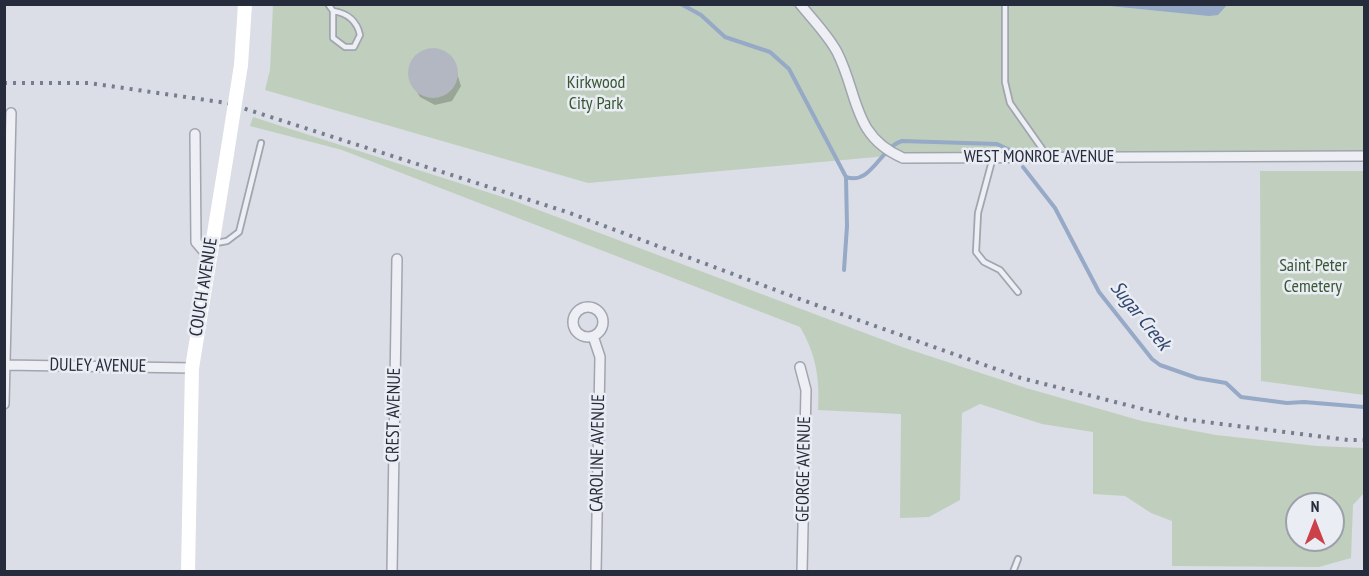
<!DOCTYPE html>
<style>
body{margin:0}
#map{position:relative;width:1369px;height:576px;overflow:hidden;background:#dbdee6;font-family:"PT Sans Narrow",sans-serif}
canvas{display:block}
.frame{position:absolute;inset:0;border:6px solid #262c3b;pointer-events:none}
.north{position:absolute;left:1285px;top:492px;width:60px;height:60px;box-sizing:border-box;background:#eaedf3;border:2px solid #9ca0a9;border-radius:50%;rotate:0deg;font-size:16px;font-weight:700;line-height:24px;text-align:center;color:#262c3b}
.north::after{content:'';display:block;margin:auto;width:21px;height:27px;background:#cb4049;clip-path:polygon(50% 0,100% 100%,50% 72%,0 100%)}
</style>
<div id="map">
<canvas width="1369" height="576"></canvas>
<div class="frame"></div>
<div class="north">N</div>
</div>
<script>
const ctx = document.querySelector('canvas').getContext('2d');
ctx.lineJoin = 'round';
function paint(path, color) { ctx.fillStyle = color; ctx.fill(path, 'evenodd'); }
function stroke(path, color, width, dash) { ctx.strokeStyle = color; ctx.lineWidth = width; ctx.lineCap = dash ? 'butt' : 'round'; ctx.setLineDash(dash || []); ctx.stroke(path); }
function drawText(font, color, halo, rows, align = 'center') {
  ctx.font = font + ' "PT Sans Narrow",sans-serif'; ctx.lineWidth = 5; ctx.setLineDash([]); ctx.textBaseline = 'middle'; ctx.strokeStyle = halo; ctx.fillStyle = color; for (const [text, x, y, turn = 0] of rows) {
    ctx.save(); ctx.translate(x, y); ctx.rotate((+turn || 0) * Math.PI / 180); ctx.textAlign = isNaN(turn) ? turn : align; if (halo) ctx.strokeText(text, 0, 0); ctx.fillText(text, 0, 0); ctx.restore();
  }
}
paint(new Path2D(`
 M273,5H1364V151L910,154L588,183L265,90L270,70Z
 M253,117L512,200L902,347L1026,388L1142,421L1216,435L1317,446L1364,448V493L1353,505L1351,558L1319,567L1172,566V521L1151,513L1125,496L1093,494V432L1042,424L980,404L962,413L960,500L929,517L900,518L901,414L818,410C820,379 816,354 800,327L342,150L250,126ZM1297,504H1333V540H1297Z
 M1260,171H1364V395L1261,381Z`), '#c0cfbd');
paint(new Path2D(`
 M1100,5H1227L1218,15L1209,16Z`), '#96a9c6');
paint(new Path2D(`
 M438,50L453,60L461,86L452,101L435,105L420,97L410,80L409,70L419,54Z`), '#0003');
stroke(new Path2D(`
 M681,4L701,15L725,37L770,52L789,69L846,177L847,226L844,270
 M1023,167L1055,208L1099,292L1152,359L1160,365L1197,378L1226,383L1241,397L1287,403L1304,402L1364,407
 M846,177C871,186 881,147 902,141L997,144L1010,150`), '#96a9c6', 4);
paint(new Path2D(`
 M408 73a25 25 0 1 1 50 0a25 25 0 1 1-50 0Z`), '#b3b7c2');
const lane = new Path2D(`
 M328,4L333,11V38L345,47H354L360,35C357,21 347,13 333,11
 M1005,4V82L1010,103L1048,157
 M993,157L978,213L976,252L984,262L1000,270L1018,292
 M216,243L227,241L239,232L261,143
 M1013,572L1018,559`);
const street = new Path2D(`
 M800,4C813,20 828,35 837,52C859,95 852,136 903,158L1364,156
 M195,134L196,242L208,256
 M573 322a15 15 0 1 1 30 0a15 15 0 1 1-30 0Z
 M593,336L600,357L596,572
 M4,365L192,368
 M800,367L806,390L802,572
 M4,404L11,113
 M392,572L397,259`);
stroke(lane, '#a1a5af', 8);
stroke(street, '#a1a5af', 12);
stroke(lane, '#eeeff4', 4.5);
stroke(street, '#eeeff4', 9);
stroke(new Path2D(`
 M241,65L245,4
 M188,572L192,368L227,154`), '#fff', 14);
stroke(new Path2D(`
 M4,83H89L227,103L567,212L805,301L1021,378L1182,419L1348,440H1364`), '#757d8f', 4, [3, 6]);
stroke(new Path2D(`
 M227,154L241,65`), '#fff', 14);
drawText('18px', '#375733', '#eaedf3', [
 ["Kirkwood",596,83],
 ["City Park",596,104],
 ["Saint Peter",1313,266],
 ["Cemetery",1313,287]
]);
drawText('18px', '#262c3b', '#eaedf3', [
 ["WEST MONROE AVENUE",1039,157],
 ["COUCH AVENUE",204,287,-81],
 ["DULEY AVENUE",98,366,1],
 ["CREST AVENUE",394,415,-89],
 ["CAROLINE AVENUE",598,453,-89],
 ["GEORGE AVENUE",804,469,-89]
]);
drawText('italic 20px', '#31476e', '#eaedf3', [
 ["Sugar Creek",1140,316,51]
]);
</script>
